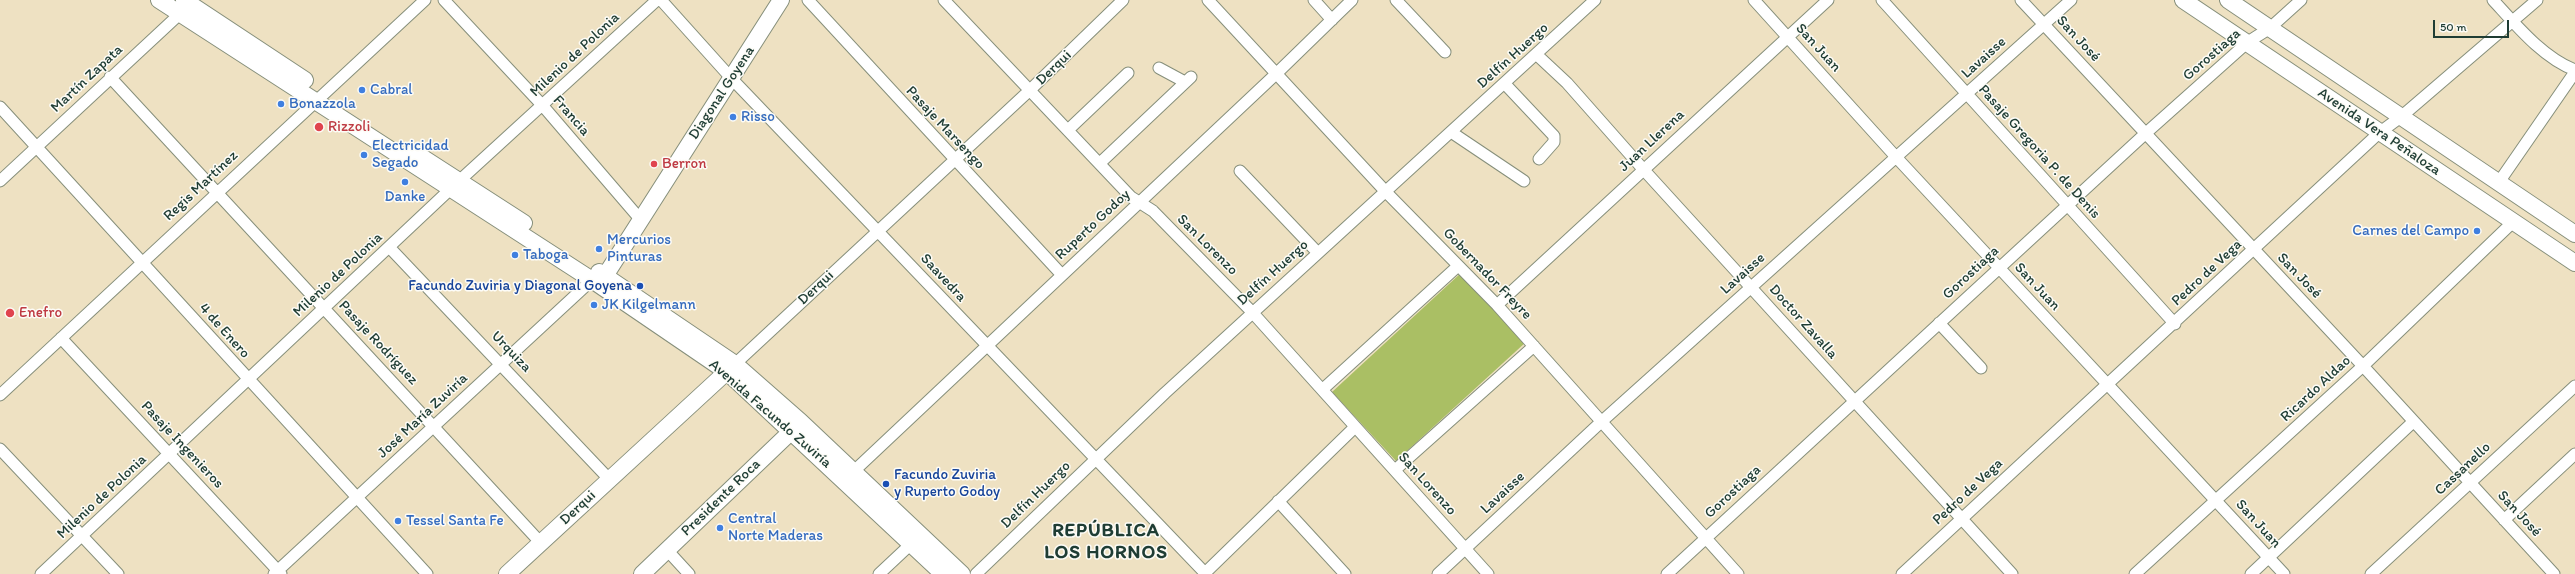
<!DOCTYPE html>
<meta charset="utf-8">
<style>
body{margin:0}
#map{position:relative;width:2575px;height:574px;overflow:hidden;background:#eee1c2;font-family:Itim,sans-serif}
canvas{display:block}
.scale{position:absolute;left:2433px;top:20px;width:76px;height:18px;box-sizing:border-box;border:2px solid #1f3d34;border-top:0;padding-left:5px;font-size:12px;line-height:14px;white-space:nowrap;color:#1f3d34;-webkit-text-stroke:3px #fdfcf7;paint-order:stroke}
</style>
<div id="map">
<canvas width="2575" height="574"></canvas>
<div class="scale">50 m</div>
</div>
<script>
const ctx = document.querySelector('canvas').getContext('2d');
ctx.lineJoin = 'round';
function paint(path, color) { ctx.fillStyle = color; ctx.fill(path, 'evenodd'); }
function stroke(path, color, width, dash) { ctx.strokeStyle = color; ctx.lineWidth = width; ctx.lineCap = dash ? 'butt' : 'round'; ctx.setLineDash(dash || []); ctx.stroke(path); }
function drawText(font, color, halo, rows, align = 'center') {
  ctx.font = font + ' Itim,sans-serif'; ctx.lineWidth = 3; ctx.setLineDash([]); ctx.textBaseline = 'middle'; ctx.strokeStyle = halo; ctx.fillStyle = color; for (const [text, x, y, turn = 0] of rows) {
    ctx.save(); ctx.translate(x, y); ctx.rotate((+turn || 0) * Math.PI / 180); ctx.textAlign = isNaN(turn) ? turn : align; if (halo) ctx.strokeText(text, 0, 0); ctx.fillText(text, 0, 0); ctx.restore();
  }
}
paint(new Path2D(`
 M1462,272L1526,342L1396,461L1332,392Z`), '#aabf64');
const street = new Path2D(`
 M444,0L543,106L640,219
 M661,0L732,79L1206,574
 M808,0L1062,275
 M944,0L1131,197L1153,211L1252,312L1488,574
 M1208,0L1386,192L1497,305L1738,574
 M1314,0L1332,20
 M1396,0L1445,52
 M1754,0L1896,157L2284,574
 M1882,0L2175,324
 M2021,0L2363,366L2554,574
 M2493,0C2516,25 2543,58 2575,70
 M1537,55L1567,83L1643,169L2012,574
 M1159,68L1185,82
 M110,77L540,542
 M1505,84L1554,136V142L1539,159
 M0,107L427,574
 M1068,130L1128,73
 M1451,132L1524,181
 M1100,163L1191,77
 M1240,171L1318,253
 M0,181L184,10
 M2499,182L2575,72
 M389,247L609,479
 M1497,305L1828,0
 M1939,323L1981,368
 M61,338L281,574
 M735,364L1030,90L1123,0
 M1323,389L1458,266
 M0,395L425,0
 M0,449L118,574
 M1395,470L1534,346
 M854,471L1277,73L1352,0
 M1278,501L1345,574
 M2504,520L2575,454
 M667,550L689,574
 M41,574L459,181L657,0
 M274,574L592,280
 M879,574L911,544
 M976,574L1165,393L1595,0
 M1204,574L1355,427
 M1438,574L1600,423L2071,0
 M1667,574L2146,133L2248,42L2270,28L2301,0
 M1902,574L2379,133L2402,116L2537,0
 M2135,574L2363,366L2513,222
 M2251,574L2413,422
 M2371,574L2575,386`);
const secondary = new Path2D(`
 M159,0L592,280L727,372L943,574
 M184,0L305,80
 M2183,0L2575,263
 M2228,0L2575,234
 M414,152L524,223
 M599,272L735,364L801,422L962,574
 M596,279L605,276L781,0
 M507,574L734,365
 M642,574L800,423`);
stroke(street, '#868f7b', 13);
stroke(secondary, '#868f7b', 18);
stroke(street, '#fff', 11);
stroke(secondary, '#fff', 16);
for (const [x, y, r, color] of [
 [362,90,4,"#3f7fe0"],
 [281,104,4,"#3f7fe0"],
 [733,117,4,"#3f7fe0"],
 [319,127,5,"#e0444e"],
 [364,155,4,"#3f7fe0"],
 [654,164,4,"#e0444e"],
 [405,182,4,"#3f7fe0"],
 [2477,231,4,"#3f7fe0"],
 [599,249,4,"#3f7fe0"],
 [515,255,4,"#3f7fe0"],
 [640,286,4,"#1a4fb4"],
 [594,305,4,"#3f7fe0"],
 [10,313,5,"#e0444e"],
 [886,484,4,"#1a4fb4"],
 [398,521,4,"#3f7fe0"],
 [720,528,4,"#3f7fe0"]
]) { const dot = new Path2D(); dot.arc(x, y, r, 0, 2 * Math.PI); ctx.fillStyle = color; ctx.fill(dot); stroke(dot, '#fdfcf7', 1.5); }
drawText('15px', '#1f3d34', '#fdfcf7', [
 ["San José",2078,39,47],
 ["San Juan",1818,48,48],
 ["Milenio de Polonia",575,55,-43],
 ["Gorostiaga",2212,55,-41],
 ["Delfín Huergo",1513,56,-42],
 ["Lavaisse",1984,58,-42],
 ["Derqui",1054,68,-44],
 ["Martín Zapata",87,79,-43],
 ["Diagonal Goyena",722,93,-57],
 ["Francia",571,116,49],
 ["Pasaje Marsengo",945,128,47],
 ["Avenida Vera Peñaloza",2379,132,34],
 ["Juan Llerena",1652,141,-43],
 ["Pasaje Gregoria P. de Denis",2039,152,48],
 ["Regis Martínez",201,186,-43],
 ["Ruperto Godoy",1093,225,-43],
 ["San Lorenzo",1207,245,45],
 ["Delfín Huergo",1273,273,-42],
 ["Gorostiaga",1971,273,-43],
 ["Pedro de Vega",2207,273,-43],
 ["Gobernador Freyre",1487,274,46],
 ["Lavaisse",1743,274,-42],
 ["Milenio de Polonia",338,275,-43],
 ["San José",2299,276,46],
 ["Saavedra",943,278,47],
 ["San Juan",2037,287,47],
 ["Derqui",816,288,-43],
 ["Doctor Zavalla",1803,322,48],
 ["4 de Enero",224,331,48],
 ["Pasaje Rodríguez",378,343,47],
 ["Urquiza",511,352,46],
 ["Ricardo Aldao",2316,389,-43],
 ["Avenida Facundo Zuviría",770,414,41],
 ["José María Zuviría",423,416,-43],
 ["Pasaje Ingenieros",182,445,47],
 ["Cassanello",2463,469,-43],
 ["San Lorenzo",1427,484,48],
 ["Gorostiaga",1733,492,-43],
 ["Pedro de Vega",1968,492,-43],
 ["Lavaisse",1503,493,-43],
 ["Delfín Huergo",1036,495,-44],
 ["Milenio de Polonia",102,497,-43],
 ["Presidente Roca",721,498,-44],
 ["Derqui",578,508,-43],
 ["San José",2519,514,47],
 ["San Juan",2258,524,48]
]);
drawText('15px', '#366cbe', '#fdfcf7', [
 ["Cabral",370,90],
 ["Bonazzola",289,104],
 ["Risso",741,117],
 ["Electricidad",372,146],
 ["Segado",372,163],
 ["Danke",405,197,"center"],
 ["Carnes del Campo",2469,231,"right"],
 ["Mercurios",607,240],
 ["Pinturas",607,257],
 ["Taboga",523,255],
 ["JK Kilgelmann",602,305],
 ["Central",728,519],
 ["Norte Maderas",728,536],
 ["Tessel Santa Fe",406,521]
], 'left');
drawText('15px', '#be3a42', '#fdfcf7', [
 ["Rizzoli",328,127],
 ["Berron",662,164],
 ["Enefro",19,313]
], 'left');
drawText('15px', '#164399', '#fdfcf7', [
 ["Facundo Zuviria y Diagonal Goyena",632,286],
 ["Facundo Zuviria",894,475,"left"],
 ["y Ruperto Godoy",894,492,"left"]
], 'right');
ctx.letterSpacing = '1px';
drawText('bold 19px', '#1f3d34', '#fdfcf7', [
 ["REPÚBLICA",1106,531],
 ["LOS HORNOS",1106,553]
]);
ctx.letterSpacing = '0px';
</script>
